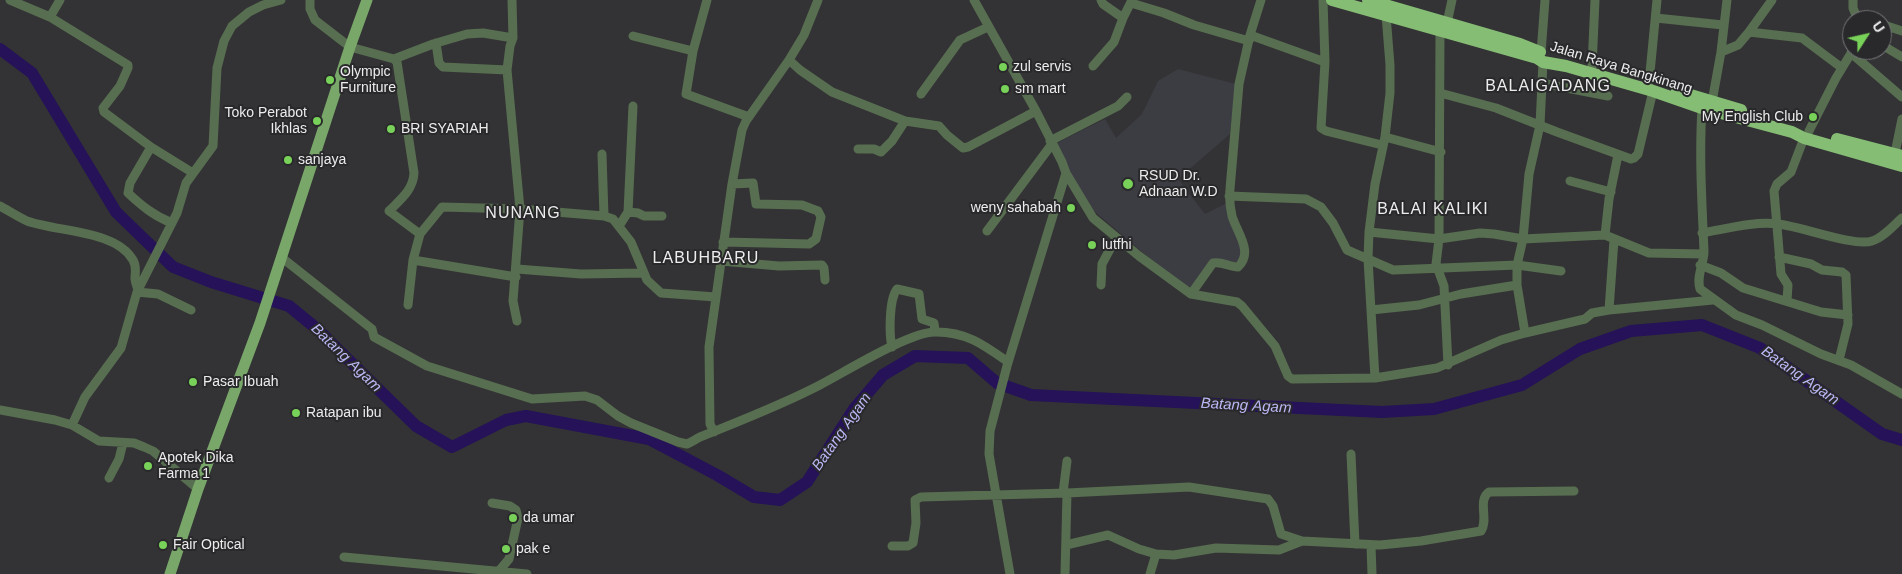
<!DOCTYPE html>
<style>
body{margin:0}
#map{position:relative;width:1902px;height:574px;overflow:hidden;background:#333335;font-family:Arial,sans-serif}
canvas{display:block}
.north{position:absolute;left:1842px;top:10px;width:50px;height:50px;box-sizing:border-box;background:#29292b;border:1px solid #777779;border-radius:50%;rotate:55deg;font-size:14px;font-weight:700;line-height:20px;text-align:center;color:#ececed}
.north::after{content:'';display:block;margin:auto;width:18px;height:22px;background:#78d158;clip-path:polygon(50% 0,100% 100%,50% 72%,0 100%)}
</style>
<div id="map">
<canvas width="1902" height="574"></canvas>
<div class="north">U</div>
</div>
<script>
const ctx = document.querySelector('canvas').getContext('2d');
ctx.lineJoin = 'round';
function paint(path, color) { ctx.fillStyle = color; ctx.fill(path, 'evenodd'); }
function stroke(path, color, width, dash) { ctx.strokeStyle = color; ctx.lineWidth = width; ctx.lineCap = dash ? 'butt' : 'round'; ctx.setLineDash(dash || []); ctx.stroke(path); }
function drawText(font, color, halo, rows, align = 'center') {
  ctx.font = font + ' Arial,sans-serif'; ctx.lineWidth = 4; ctx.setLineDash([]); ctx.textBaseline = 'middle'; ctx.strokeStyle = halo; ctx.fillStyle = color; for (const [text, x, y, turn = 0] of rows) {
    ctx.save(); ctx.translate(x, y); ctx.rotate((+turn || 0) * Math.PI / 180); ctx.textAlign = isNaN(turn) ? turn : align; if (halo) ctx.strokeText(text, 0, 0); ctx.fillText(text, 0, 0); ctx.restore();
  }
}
paint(new Path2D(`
 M1178,69L1236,84L1230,134L1178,179L1205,214L1227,203L1242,247L1241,259L1234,263L1217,259L1189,292L1087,205L1055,144L1105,119L1116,138L1142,114L1158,81Z`), '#3c3c43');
stroke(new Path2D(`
 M0,49L32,73L116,212L173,267L211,282L289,306L317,329L416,426L452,447L506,420L526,416L649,439L717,475L754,497L780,500L807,482L854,409L883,375L915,356L968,358L997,383L1031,395L1382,412L1434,409L1522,385L1580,349L1631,331L1702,325L1760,348L1882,434L1902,440`), '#251258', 12);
stroke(new Path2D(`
 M10,0L50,17L128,65V68L120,86L103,108L104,112L151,147L130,183L128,193C142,206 154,216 172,223
 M310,0V9L315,20L350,47L394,59L433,44L467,34L483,33L513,38
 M512,0L513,38L510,46L507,70L520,209L604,216L613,219L631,242L647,280L661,293L716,297
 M707,0L693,51L686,94L749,117
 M974,0L1036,111L1062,162L1066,173L1007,366L990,431L989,454L1010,574
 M1101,0L1103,4L1123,18
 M1323,0L1325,62L1321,128L1326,131L1382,145
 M1853,0V8L1858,20
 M1131,3L1164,13L1194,25L1249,41
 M50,17L60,0
 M1656,18L1723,25
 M1447,23L1452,0
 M1882,27L1887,26L1902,31
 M1440,31L1439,239L1436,264L1444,286L1448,365
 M1749,32L1802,38L1842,68
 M1250,35L1325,62
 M633,36L693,51
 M436,43L439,63L443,67L507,70
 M1882,45L1902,57
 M1721,52L1727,0
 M1541,53L1545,0
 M1851,53L1902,97
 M394,59L397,62L414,173C413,190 401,199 389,211L420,234
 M789,60L800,70L832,92L905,121L939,126L947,135L963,148L968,147L1036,111
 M1093,66L1114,42L1123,18L1132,0
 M1592,67L1595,0
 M1541,83L1608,96
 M1649,83L1657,0
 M1440,93L1496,108L1557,132L1631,159L1634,158L1638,154L1653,91
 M921,94L960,40L988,27
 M1712,102L1721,52L1738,45L1749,32L1772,0
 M1702,108C1699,156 1702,204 1704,251C1704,264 1696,276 1700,289L1736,315L1762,325L1821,354L1851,365L1902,394
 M1809,131L1836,78L1853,50
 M1385,137L1441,152
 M1050,141L1118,106L1127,97
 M151,147L193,173
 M858,149H874L881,152L892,141L905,121
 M602,154L604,216
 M1894,158L1902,119
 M1066,173L1093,218L1139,256L1191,294L1237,302L1242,306L1275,346L1288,376L1292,379L1375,378L1437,368L1501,340L1525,333L1585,319L1592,313L1609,310L1713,300
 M1570,181L1611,192
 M1229,196L1306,199L1321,207L1333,223L1347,250L1393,270L1517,265L1561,271
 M0,206C9,211 18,217 27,221C57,232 116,230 133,260C137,267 135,272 135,279C135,282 137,286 138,290
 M628,212L633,106
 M619,226L628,212L638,213L644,216H662
 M987,231L1052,144
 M1369,232L1439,239L1480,233L1494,234L1523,239L1605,235L1649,253L1704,254
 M1702,233C1726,229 1754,221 1778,224C1800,226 1854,247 1872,241C1883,238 1894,225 1902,218
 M1605,235L1609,199L1618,155
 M723,242L809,244L816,239L821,217L818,211L802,205L756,204L753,183L732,184
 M281,257L372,329L374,337L427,366L532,399L585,396L597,400L618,416L631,423L678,442L687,444C692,442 696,439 700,437C738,422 776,407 812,389C839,376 909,331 936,332C967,332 984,345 1008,362
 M1779,257L1811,264L1822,270L1842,272L1846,275L1848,324L1839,360
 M413,260L516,277
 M721,261L779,266L822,265L824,268L825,280
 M1700,265L1721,273L1743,288L1821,312L1848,315
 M517,269L581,274L644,273
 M1101,285L1102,264L1116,238
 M137,292L158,294L191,310
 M1191,294L1213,263C1222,261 1229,267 1238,267C1254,252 1237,233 1232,216C1230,207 1229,198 1230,189L1239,84L1250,35L1261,0
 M1787,301L1788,285L1781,274L1774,191L1777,184L1791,172L1804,138
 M408,305L413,260L420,234L442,207L520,209L513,301L517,321
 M1371,310L1419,305L1461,294L1517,285
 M1609,310L1614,240
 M1525,333L1517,285V265L1523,239L1529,174L1540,125L1543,62
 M892,347C889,334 889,299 897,289L919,294L922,319L934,323L935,331
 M1375,378L1368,259L1369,232L1375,184L1385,137L1390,93V65L1386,15
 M0,410L55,420L72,425L99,441L134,443L144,447L153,451L198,489
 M72,425L85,397L121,348L137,292L177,213L186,183L213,146L217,68L224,41L232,26L249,12L263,5L281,0
 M714,432L710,424L709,347L732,184L742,130L746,121L789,60L804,35L818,0
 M1351,454L1355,544
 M109,478L119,459L123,443
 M1063,493L1067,461
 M492,503L510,506L516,510L518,518L509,559L499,571
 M1066,545L1108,535L1139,549L1156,554L1174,555L1216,548L1279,550L1302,541
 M1371,545L1372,574
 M892,546H908L913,543L916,523L915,500L921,497L1067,493L1189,487L1268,499L1273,506L1281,534L1302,541L1380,545L1421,541L1481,531C1489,520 1477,500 1489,492L1574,491
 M344,557L527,574
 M1065,574L1067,493
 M1150,574L1156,554`), '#586e51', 9);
stroke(new Path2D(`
 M170,574L198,489L260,323L350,47L367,0`), '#79a76a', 11);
stroke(new Path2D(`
 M1332,0L1537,58L1543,62L1566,66L1653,91L1702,108L1792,132L1804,138L1902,166
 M1368,0L1520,44L1540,52
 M1677,91L1741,110
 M1837,139L1902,156`), '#86bd74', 12);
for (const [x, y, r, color] of [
 [1003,67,5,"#78d158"],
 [330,80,5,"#78d158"],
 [1005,89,5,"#78d158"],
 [1813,117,5,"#78d158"],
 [317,121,5,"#78d158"],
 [391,129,5,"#78d158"],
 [288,160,5,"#78d158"],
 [1128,184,6,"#78d158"],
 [1071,208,5,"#78d158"],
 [1092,245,5,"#78d158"],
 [193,382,5,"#78d158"],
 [296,413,5,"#78d158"],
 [148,466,5,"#78d158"],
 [513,518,5,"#78d158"],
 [163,545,5,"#78d158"],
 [506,549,5,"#78d158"]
]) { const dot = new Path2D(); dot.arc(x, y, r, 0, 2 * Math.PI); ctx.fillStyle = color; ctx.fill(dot); stroke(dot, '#29292b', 2); }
drawText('14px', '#ececed', '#29292b', [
 ["zul servis",1013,67],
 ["Olympic",340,72],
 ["Furniture",340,88],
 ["sm mart",1015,89],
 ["Toko Perabot",307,113,"right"],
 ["Ikhlas",307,129,"right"],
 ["My English Club",1803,117,"right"],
 ["BRI SYARIAH",401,129],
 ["sanjaya",298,160],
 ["RSUD Dr.",1139,176],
 ["Adnaan W.D",1139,192],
 ["weny sahabah",1061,208,"right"],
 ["lutfhi",1102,245],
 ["Pasar Ibuah",203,382],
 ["Ratapan ibu",306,413],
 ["Apotek Dika",158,458],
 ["Farma 1",158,474],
 ["da umar",523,518],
 ["Fair Optical",173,545],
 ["pak e",516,549]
], 'left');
drawText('14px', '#ececed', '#29292b', [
 ["Jalan Raya Bangkinang",1621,68,17]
]);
drawText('italic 15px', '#bbb7f5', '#29292b', [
 ["Batang Agam",346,358,44],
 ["Batang Agam",1800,376,35],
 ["Batang Agam",1246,406,3],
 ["Batang Agam",842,432,-55]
]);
ctx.letterSpacing = '1px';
drawText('16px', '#ececed', '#29292b', [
 ["BALAIGADANG",1548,87],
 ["BALAI KALIKI",1433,210],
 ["NUNANG",523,214],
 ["LABUHBARU",706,259]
]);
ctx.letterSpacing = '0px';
</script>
